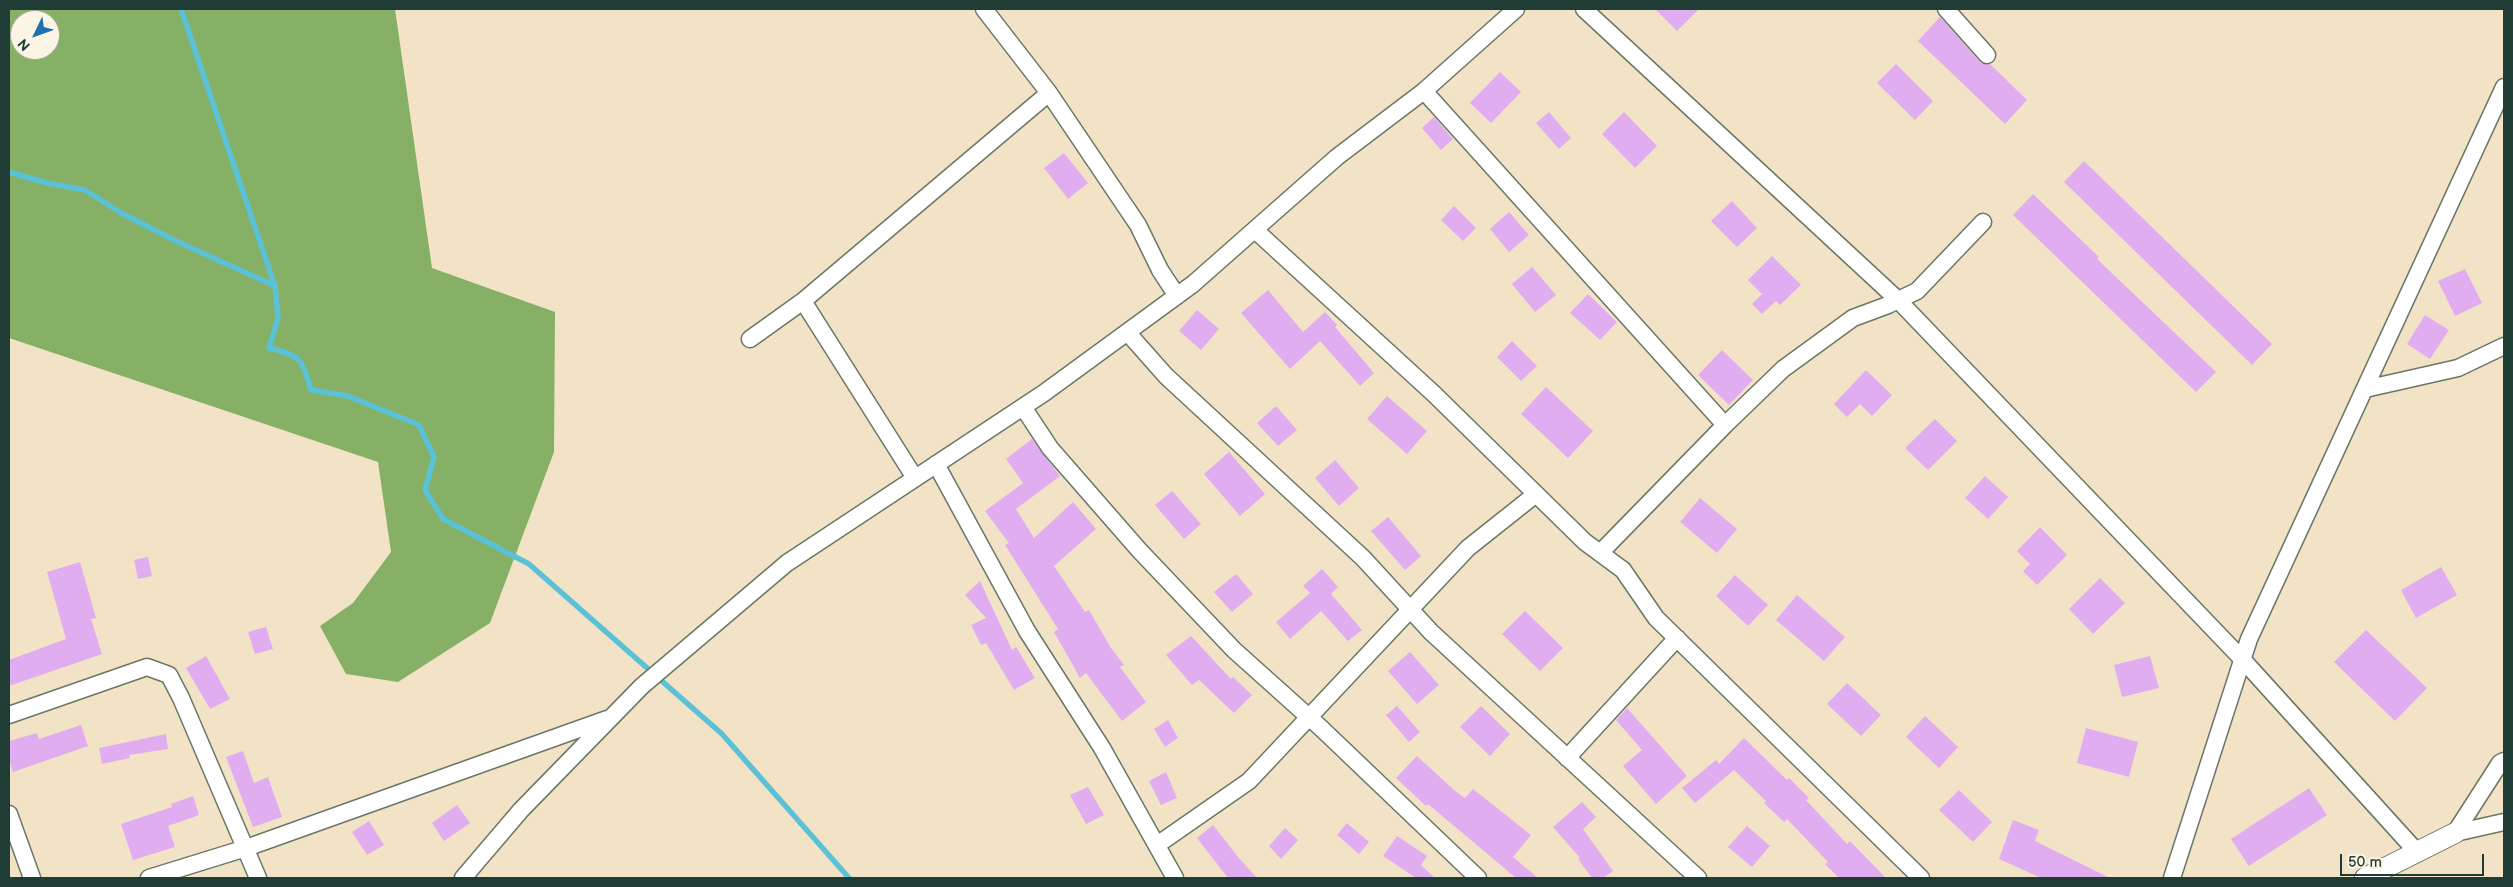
<!DOCTYPE html>
<style>
body{margin:0}
#map{position:relative;width:2513px;height:887px;overflow:hidden;background:#f3e3c6;font-family:"Balsamiq Sans",sans-serif}
canvas{display:block}
.frame{position:absolute;inset:0;border:10px solid #1f3d34;pointer-events:none}
.north{position:absolute;left:10px;top:10px;width:50px;height:50px;box-sizing:border-box;background:#fcf5e5;border:1px solid #a4ab9e;border-radius:50%;rotate:228deg;font-size:14px;font-weight:700;line-height:20px;text-align:center;color:#1f3d34}
.north::after{content:'';display:block;margin:auto;width:18px;height:22px;background:#1f6fb2;clip-path:polygon(50% 0,100% 100%,50% 72%,0 100%)}
.scale{position:absolute;left:2340px;top:854px;width:144px;height:22px;box-sizing:border-box;border:2px solid #1f3d34;border-top:0;padding-left:6px;font-size:15px;line-height:18px;white-space:nowrap;color:#1f3d34;-webkit-text-stroke:4px #fcf5e5;paint-order:stroke}
</style>
<div id="map">
<canvas width="2513" height="887"></canvas>
<div class="frame"></div>
<div class="north">N</div>
<div class="scale">50 m</div>
</div>
<script>
const ctx = document.querySelector('canvas').getContext('2d');
ctx.lineJoin = 'round';
function paint(path, color) { ctx.fillStyle = color; ctx.fill(path, 'evenodd'); }
function stroke(path, color, width, dash) { ctx.strokeStyle = color; ctx.lineWidth = width; ctx.lineCap = dash ? 'butt' : 'round'; ctx.setLineDash(dash || []); ctx.stroke(path); }
paint(new Path2D(`
 M9,9H395L432,268L555,312L554,452L490,623L398,682L346,674L320,626L353,603L391,552L378,462L9,338ZM20,20H50V50H20Z`), '#86b066');
stroke(new Path2D(`
 M181,9L275,286
 M9,172L47,183L85,190L123,214L174,240L275,286L278,318L269,348C302,356 301,358 311,390L348,396L419,425L434,457L425,490L443,519L529,564L722,734L849,878`), '#5ac1d7', 5.5);
paint(new Path2D(`
 M1655,9H1699L1677,31Z
 M1940,17L1980,62L1990,64L2027,100L2005,124L1918,41Z
 M1896,64L1933,101L1915,120L1877,83Z
 M1500,72L1521,92L1491,123L1470,103Z
 M1549,112L1571,138L1559,149L1536,123Z
 M1624,112L1657,146L1635,168L1602,134Z
 M1434,117L1453,139L1441,150L1422,128Z
 M1064,153L1088,183L1068,199L1044,168Z
 M2084,161L2272,344L2252,365L2064,182Z
 M2033,194L2099,257L2097,259L2216,372L2196,392L2013,215Z
 M1732,201L1757,228L1737,247L1711,221Z
 M1454,206L1476,228L1463,241L1441,220Z
 M1509,212L1529,235L1509,252L1490,229Z
 M1772,256L1801,285L1780,305L1776,301L1762,314L1752,304L1762,294L1748,280Z
 M1532,267L1556,295L1535,312L1512,284Z
 M2465,269L2482,303L2455,316L2438,281Z
 M1268,290L1303,332L1325,312L1337,325L1335,327L1374,373L1360,386L1320,341L1290,369L1241,313Z
 M1588,294L1617,322L1600,340L1570,313Z
 M1197,310L1219,329L1201,350L1179,331Z
 M2425,315L2449,330L2430,359L2407,344Z
 M1512,341L1537,366L1521,381L1497,357Z
 M1722,350L1753,380L1729,405L1698,375Z
 M1866,370L1892,395L1872,416L1860,404L1847,417L1834,404Z
 M1546,387L1593,431L1568,458L1521,414Z
 M1387,396L1427,431L1407,454L1367,419Z
 M1276,406L1297,430L1278,446L1257,423Z
 M1935,419L1957,441L1928,470L1905,448Z
 M1032,439L1060,476L1016,509L1034,538L1073,502L1096,529L1054,566L1085,612L1089,610L1111,648L1124,665L1120,667L1146,702L1122,721L1086,673L1080,678L1054,632L1058,629L1005,545L1009,543L985,511L1023,483L1006,459Z
 M1229,452L1265,494L1240,516L1204,474Z
 M1335,460L1359,488L1339,506L1315,478Z
 M1985,476L2008,497L1988,519L1965,498Z
 M1172,491L1201,524L1184,539L1155,505Z
 M1700,498L1737,529L1717,553L1680,522Z
 M1388,517L1421,556L1405,570L1371,531Z
 M2040,527L2067,555L2037,585L2023,571L2030,564L2017,551Z
 M148,557L152,576L138,579L134,560Z
 M80,562L96,618L91,619L102,654L9,686V660L66,639L47,572Z
 M2441,567L2457,595L2416,618L2401,590Z
 M1322,569L1338,587L1331,594L1362,630L1348,641L1321,611L1290,639L1276,622L1310,593L1303,586Z
 M1236,574L1253,594L1232,612L1214,592Z
 M1735,575L1768,605L1748,626L1716,596Z
 M2100,578L2125,603L2093,634L2069,609Z
 M980,581L1012,650L1016,647L1035,678L1014,690L986,643L981,645L971,625L986,618L965,595Z
 M1797,595L1845,637L1824,661L1776,620Z
 M1525,611L1563,648L1540,671L1502,634Z
 M266,627L273,649L255,654L248,632Z
 M2366,630L2427,688L2395,721L2334,662Z
 M1191,636L1231,679L1233,677L1252,695L1234,713L1199,680L1192,685L1166,655Z
 M1410,652L1439,685L1417,704L1388,671Z
 M206,656L230,699L210,709L186,668Z
 M2150,656L2159,688L2122,697L2114,665Z
 M1847,683L1881,715L1861,736L1827,704Z
 M1397,706L1420,732L1409,742L1386,715Z
 M1481,706L1510,734L1490,756L1460,727Z
 M1627,708L1687,776L1656,804L1623,766L1642,750L1616,720Z
 M1925,716L1958,747L1939,768L1906,737Z
 M1168,720L1178,738L1165,747L1154,729Z
 M81,725L88,746L13,772L9,759V741L37,733L39,739Z
 M2086,728L2138,742L2129,777L2077,763Z
 M166,734L168,749L129,755L130,758L102,764L99,748Z
 M1744,738L1787,780L1789,778L1809,798L1806,800L1847,844L1850,841L1886,878H1839L1825,864L1828,862L1787,819L1784,822L1764,803L1766,801L1734,770L1695,803L1682,788L1716,760L1719,764Z
 M243,751L254,783L268,777L282,817L253,827L226,757Z
 M1417,756L1455,791L1465,798L1473,789L1531,835L1513,857L1538,878H1516L1428,804L1426,806L1396,778Z
 M1166,772L1177,798L1161,805L1149,781Z
 M1088,787L1104,815L1086,824L1070,795Z
 M2309,788L2327,815L2249,866L2231,839Z
 M1959,790L1992,822L1973,842L1939,810Z
 M193,796L199,815L168,826L175,847L133,860L121,824L172,807L171,804Z
 M1582,802L1596,817L1583,829L1613,871L1603,878H1592L1578,859L1580,858L1553,827Z
 M457,805L470,823L444,841L432,823Z
 M2013,820L2039,830L2035,841L2110,878H2041L1999,859Z
 M369,821L384,845L367,855L352,832Z
 M1347,823L1369,842L1359,854L1337,835Z
 M1213,825L1238,857L1257,878H1228L1197,838Z
 M1747,826L1770,846L1752,867L1728,847Z
 M1285,828L1298,840L1281,859L1269,846Z
 M1397,836L1427,856L1421,865L1435,878H1416L1383,856Z`), '#e0adf1');
const minor = new Path2D(`
 M984,9L1049,93L1138,225L1160,270L1177,296
 M1584,9L1898,300L2243,660L2417,852
 M1946,9L1987,55
 M1424,91L1725,425L1600,553
 M1255,230L1434,394L1585,542L1623,570L1656,618L1921,878
 M803,301L915,478
 M1127,332L1166,376L1363,558L1431,632L1698,878
 M750,339L803,301L1049,93
 M2365,389L2458,368L2504,346
 M1023,407L1050,448L1139,550L1234,650L1321,728L1478,878
 M1725,425L1783,369L1853,318L1888,305L1917,291L1983,222
 M936,464L1027,631L1102,748L1175,878
 M9,715L147,667L169,675L181,698L258,878
 M1567,758L1677,638
 M9,814L32,878
 M2455,833L2500,763L2504,761
 M2455,833L2504,822
 M1157,845L1249,781L1468,548L1536,494
 M149,878L246,848L607,719
 M463,878L521,810L642,686L787,563L1044,393L1193,284L1337,157L1424,91L1516,9
 M2172,878L2249,639L2504,87`);
const tertiary = new Path2D(`
 M2365,878L2455,833`);
stroke(minor, '#697767', 19);
stroke(tertiary, '#697767', 22);
stroke(minor, '#fff', 16);
stroke(tertiary, '#fff', 20);
</script>
